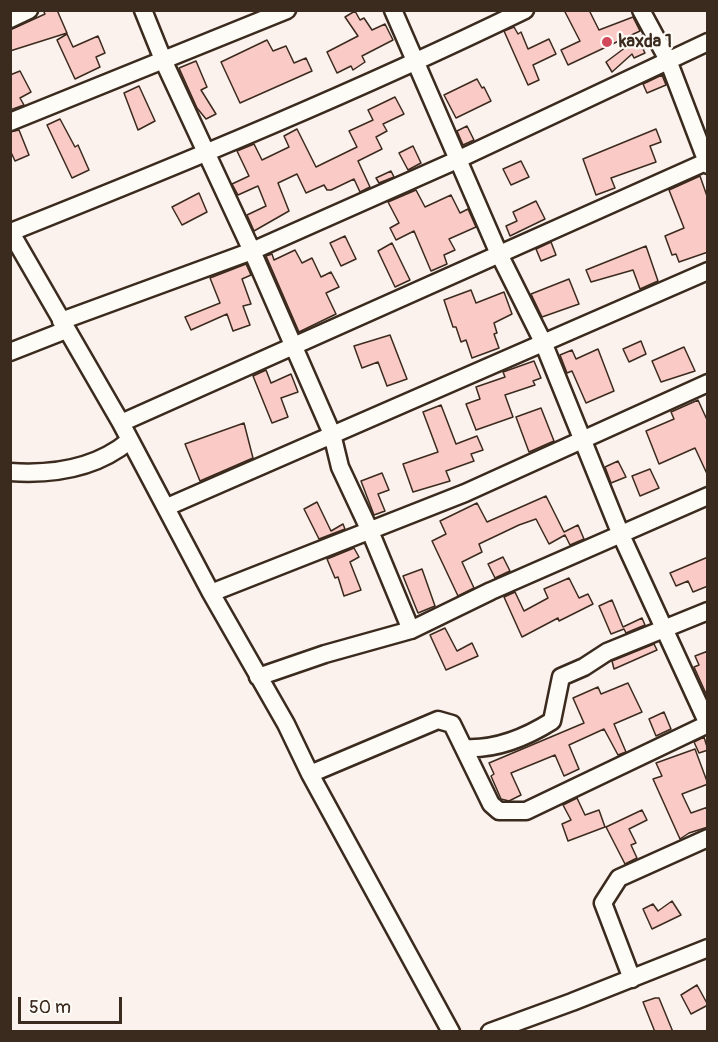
<!DOCTYPE html>
<style>
body{margin:0}
#map{position:relative;width:718px;height:1042px;overflow:hidden;background:#fcf2ed;font-family:Pangolin,sans-serif}
canvas{display:block}
.frame{position:absolute;inset:0;border:12px solid #3b2a1e;pointer-events:none}
.scale{position:absolute;left:18px;top:997px;width:104px;height:27px;box-sizing:border-box;border:3px solid #3b2a1e;border-top:0;padding-left:8px;font-size:18px;line-height:21px;white-space:nowrap;color:#3b2a1e;-webkit-text-stroke:4px #fdfcf7;paint-order:stroke}
</style>
<div id="map">
<canvas width="718" height="1042"></canvas>
<div class="frame"></div>
<div class="scale">50 m</div>
</div>
<script>
const ctx = document.querySelector('canvas').getContext('2d');
ctx.lineJoin = 'round';
function paint(path, color) { ctx.fillStyle = color; ctx.fill(path, 'evenodd'); }
function stroke(path, color, width, dash) { ctx.strokeStyle = color; ctx.lineWidth = width; ctx.lineCap = dash ? 'butt' : 'round'; ctx.setLineDash(dash || []); ctx.stroke(path); }
function drawText(font, color, halo, rows, align = 'center') {
  ctx.font = font + ' Pangolin,sans-serif'; ctx.lineWidth = 4.5; ctx.setLineDash([]); ctx.textBaseline = 'middle'; ctx.strokeStyle = halo; ctx.fillStyle = color; for (const [text, x, y, turn = 0] of rows) {
    ctx.save(); ctx.translate(x, y); ctx.rotate((+turn || 0) * Math.PI / 180); ctx.textAlign = isNaN(turn) ? turn : align; if (halo) ctx.strokeText(text, 0, 0); ctx.fillText(text, 0, 0); ctx.restore();
  }
}
const building = new Path2D(`
 M43,10H57L67,33L10,51V30L45,14Z
 M564,10H589L599,30L633,17L640,31L568,65L561,50L580,41Z
 M355,11L360,20L364,18L372,30L385,24L393,40L362,56L365,62L353,70L351,66L337,73L327,52L358,36L345,17Z
 M514,27L518,34L521,32L528,49L549,39L556,54L533,65L539,80L528,85L504,31Z
 M67,34L73,47L98,36L105,53L96,57L100,67L75,79L57,40Z
 M642,35L648,46L643,49L645,53L634,58L632,54L612,72L606,62Z
 M267,40L273,51L286,46L294,63L306,58L312,71L240,103L221,62Z
 M196,61L207,87L201,90L216,114L206,119L197,108L179,68Z
 M20,71L31,92L20,98L24,105L10,110V75Z
 M662,75L666,85L647,93L643,84Z
 M477,79L482,88L484,87L491,101L456,118L444,95Z
 M139,86L155,121L138,130L124,93Z
 M395,97L404,114L383,124L387,131L376,137L382,149L358,161L370,187L360,192L354,179L331,190H327L324,185L306,193L297,174L278,183L289,211L254,231L247,215L266,206L258,186L238,195L232,184L249,176L237,151L254,144L262,160L289,147L284,136L297,129L316,167L357,147L349,131L373,120L368,110Z
 M60,119L75,147L78,145L89,170L72,178L47,125Z
 M467,126L474,140L463,145L457,131Z
 M656,129L661,142L650,146L656,162L611,178L615,188L596,195L583,159Z
 M19,130L29,155L15,161L10,150V132Z
 M413,146L421,163L408,170L399,153Z
 M521,161L529,177L511,185L503,169Z
 M391,171L394,177L379,183L376,178Z
 M700,176L708,199V252L679,262L676,254L672,255L665,236L684,228L669,190Z
 M416,190L425,207L451,195L460,213L468,209L476,227L449,239L455,250L444,255L447,264L431,271L414,231L396,240L390,228L399,223L388,202Z
 M199,193L207,212L182,225L172,207Z
 M536,201L545,219L510,236L506,226L517,221L513,212Z
 M345,236L356,259L341,266L330,243Z
 M551,242L556,255L541,261L536,249Z
 M392,243L410,280L395,287L378,251Z
 M646,246L658,281L640,289L633,270L591,282L586,270Z
 M295,250L302,263L312,258L321,277L331,272L339,287L326,293L336,314L299,332L266,256L272,254L274,260Z
 M246,264L251,275L242,279L251,304L243,306L250,325L233,331L227,314L191,330L185,317L220,303L210,278Z
 M569,279L579,304L542,317L531,294Z
 M471,290L476,303L504,292L512,314L494,323L497,333L494,334L499,348L472,358L466,340L461,342L456,327H453L444,300Z
 M390,335L407,379L387,386L378,362L362,368L354,346Z
 M641,341L646,354L629,362L623,349Z
 M684,347L695,371L661,382L652,361Z
 M598,349L614,391L586,403L572,371L567,373L560,355L572,350L576,359Z
 M534,361L541,378L533,381L535,385L505,395L513,417L476,430L466,404L480,399L476,387L505,377L503,372Z
 M266,370L271,383L291,374L298,392L281,398L288,417L272,423L253,376Z
 M698,400L708,422V476L695,448L659,464L646,431L674,419L671,412Z
 M441,405L456,444L477,436L483,450L471,454L474,461L446,471L450,481L413,492L403,464L438,452L423,412Z
 M541,408L554,441L529,452L516,417Z
 M244,423L253,458L200,481L185,444Z
 M618,461L626,477L611,483L605,467Z
 M650,469L659,488L640,496L632,476Z
 M382,473L389,490L378,494L385,511L374,515L361,481Z
 M546,496L564,532L578,525L584,539L570,545L565,535L549,544L536,519L519,525L479,544L482,552L462,562L474,588L458,596L432,541L446,534L440,521L477,503L487,522Z
 M317,502L331,531L343,524L345,529L319,539L304,509Z
 M354,548L359,557L350,562L361,590L344,596L338,577L335,578L327,559Z
 M503,557L510,571L495,578L488,564Z
 M708,557V586L693,592L688,581L676,586L670,573Z
 M422,569L435,606L418,613L403,576Z
 M569,578L579,598L588,594L593,604L559,621L558,618L522,637L504,597L515,592L524,611L548,598L544,589Z
 M612,600L623,627L642,618L645,625L626,633L624,629L611,634L599,606Z
 M445,628L457,651L472,643L478,656L446,670L430,635Z
 M654,644L657,650L614,669L612,661Z
 M708,651V698L694,667L699,665L695,656Z
 M628,683L642,712L614,724L626,752L618,755L604,729L569,745L579,769L564,776L555,755L511,773L521,795L509,801L501,799L491,776L494,774L489,763L584,723L573,698L598,687L601,694Z
 M664,712L671,729L656,736L649,719Z
 M704,737L708,750L699,753L694,742Z
 M695,749L708,784L682,794L691,813L708,807V827L689,833L680,839L653,779L662,776L656,763Z
 M577,798L585,815L599,810L605,827L568,841L562,824L571,820L563,805Z
 M642,810L647,820L629,829L636,843L631,845L637,858L625,864L606,827Z
 M672,901L681,915L652,929L643,909L653,904L658,911Z
 M697,985L708,1005L691,1014L681,995Z
 M655,998H659L673,1032H655L643,1002Z`);
paint(building, '#facac6');
stroke(building, '#3b2a1e', 1.5);
const street = new Path2D(`
 M143,10L164,62L252,251L332,434L340,467L370,531L411,630
 M641,10L668,60L708,165
 M10,19L29,10
 M10,122L287,10
 M10,231L121,423L211,593L286,724L310,774L451,1032
 M11,232C184,163 356,92 525,10
 M61,321L252,251L457,160L708,42
 M10,352L66,330
 M121,423L708,161
 M10,472C53,475 95,469 129,441
 M167,507L708,271
 M211,593L465,493L708,383
 M258,677L325,654L411,630L491,591L708,496
 M464,748C496,750 525,738 552,721L561,677L584,667L607,652L708,611
 M310,774L438,720L452,724L491,804L499,811H526L708,724L621,535L543,342L499,254L393,10
 M632,979L603,903L619,878L708,838
 M490,1032L572,1002L708,948`);
stroke(street, '#3b2a1e', 21);
stroke(street, '#fdfcf7', 16);
for (const [x, y, r, color] of [
 [607,42,6,"#d1495b"]
]) { const dot = new Path2D(); dot.arc(x, y, r, 0, 2 * Math.PI); ctx.fillStyle = color; ctx.fill(dot); stroke(dot, '#fdfcf7', 2); }
drawText('bold 18px', '#3b2a1e', '#fdfcf7', [
 ["kaxda 1",619,42]
], 'left');
</script>
